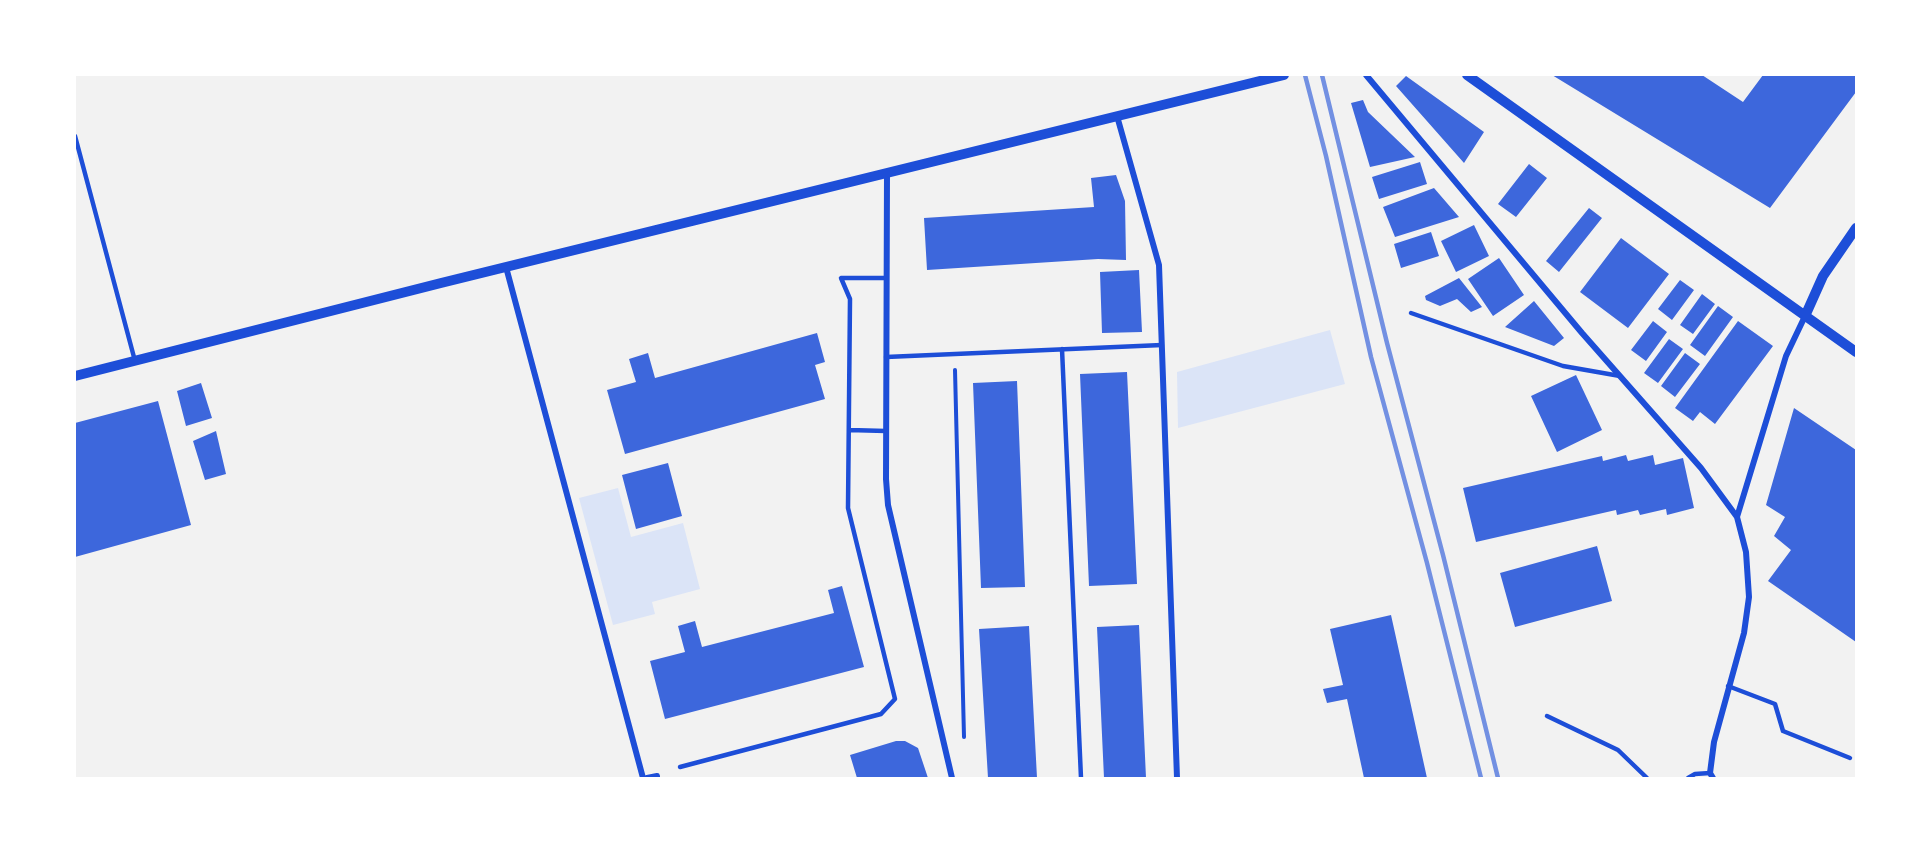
<!DOCTYPE html>
<style>
body{margin:0}
#map{position:relative;width:1931px;height:853px;overflow:hidden;background:#f2f2f2;font-family:Helvetica,sans-serif}
canvas{display:block}
.frame{position:absolute;inset:0;border:76px solid #fff;pointer-events:none}
</style>
<div id="map">
<canvas width="1931" height="853"></canvas>
<div class="frame"></div>
</div>
<script>
const ctx = document.querySelector('canvas').getContext('2d');
ctx.lineJoin = 'round';
function paint(path, color) { ctx.fillStyle = color; ctx.fill(path, 'evenodd'); }
function stroke(path, color, width, dash) { ctx.strokeStyle = color; ctx.lineWidth = width; ctx.lineCap = dash ? 'butt' : 'round'; ctx.setLineDash(dash || []); ctx.stroke(path); }
paint(new Path2D(`
 M1330,330L1345,384L1178,428L1177,372Z
 M618,488L631,537L683,523L700,589L652,602L655,614L613,625L579,498Z`), '#dbe4f7');
paint(new Path2D(`
 M1552,75H1702L1743,102L1763,75H1856V92L1770,208Z
 M1406,76L1484,132L1464,163L1396,86Z
 M1363,100L1368,112L1415,157L1370,167L1351,103Z
 M1420,162L1427,184L1379,199L1372,177Z
 M1529,164L1547,178L1516,217L1498,204Z
 M1116,175L1125,201L1126,260L1098,259L927,270L924,218L1094,207L1091,178Z
 M1434,188L1459,217L1395,237L1383,207Z
 M1589,208L1602,218L1559,272L1546,261Z
 M1474,225L1489,256L1456,272L1441,241Z
 M1431,232L1439,256L1401,268L1394,244Z
 M1621,238L1669,274L1628,328L1580,292Z
 M1499,258L1524,295L1493,316L1468,279Z
 M1139,270L1142,332L1102,333L1100,272Z
 M1459,278L1482,307L1471,312L1457,299L1440,306L1426,300L1425,296Z
 M1680,280L1694,290L1672,320L1658,309Z
 M1702,294L1715,304L1693,334L1680,325Z
 M1534,301L1564,338L1554,346L1505,327Z
 M1718,306L1733,317L1705,356L1690,345Z
 M1653,321L1667,332L1646,361L1631,350Z
 M1738,321L1773,346L1715,424L1700,412L1693,421L1675,408Z
 M817,333L825,362L815,365L825,399L625,454L607,390L636,382L629,359L648,353L655,378Z
 M1669,339L1683,349L1658,383L1644,373Z
 M1685,353L1700,364L1675,397L1661,386Z
 M1127,372L1137,584L1089,586L1080,374Z
 M1576,375L1602,430L1557,452L1531,396Z
 M1017,381L1025,587L981,588L973,383Z
 M201,383L212,418L186,426L177,391Z
 M158,401L191,525L75,557V423Z
 M1794,408L1856,450V642L1768,581L1791,550L1774,536L1785,517L1766,505Z
 M216,431L226,474L205,480L193,441Z
 M1626,455L1628,461L1653,455L1655,465L1683,458L1694,508L1667,515L1666,509L1640,515L1638,510L1617,515L1616,510L1476,542L1463,488L1602,456L1603,461Z
 M668,463L682,516L636,529L622,475Z
 M1597,546L1612,601L1515,627L1500,573Z
 M842,586L864,667L665,719L650,661L685,652L678,626L695,621L702,647L834,613L828,590Z
 M1391,615L1395,633L1427,778H1364L1347,699L1327,703L1323,689L1343,685L1330,629Z
 M1139,625L1146,778H1104L1097,627Z
 M1029,626L1037,778H988L979,629Z
 M896,741H905L918,748L928,778H857L850,755Z`), '#3d67dc');
stroke(new Path2D(`
 M955,370L964,737`), '#1d4ed8', 4);
stroke(new Path2D(`
 M75,136L135,361
 M1411,313L1563,366L1620,376
 M1062,349L1081,778
 M886,357L1162,345
 M849,430L886,431
 M1728,686L1775,704L1783,731L1850,758
 M1547,716L1618,750L1647,778
 M680,767L881,714L895,699L848,508L850,299L841,278H886
 M1688,778L1695,774L1710,773`), '#1d4ed8', 4.5);
stroke(new Path2D(`
 M1366,75L1582,333L1701,468L1737,517L1746,552L1749,597L1744,633L1714,742L1710,773L1713,778
 M1117,116L1159,265L1177,778
 M887,173L886,479L888,505L952,778
 M506,267L643,778
 M1737,517L1786,356L1806,314
 M647,778L657,776V778`), '#1d4ed8', 6);
stroke(new Path2D(`
 M1467,75L1856,352
 M1806,314L1823,276L1856,228
 M75,376L441,283L1284,75`), '#1d4ed8', 10);
stroke(new Path2D(`
 M1305,75L1326,156L1371,357L1427,563L1481,778
 M1322,75L1387,343L1443,555L1498,778`), '#7290e2', 4.5);
</script>
